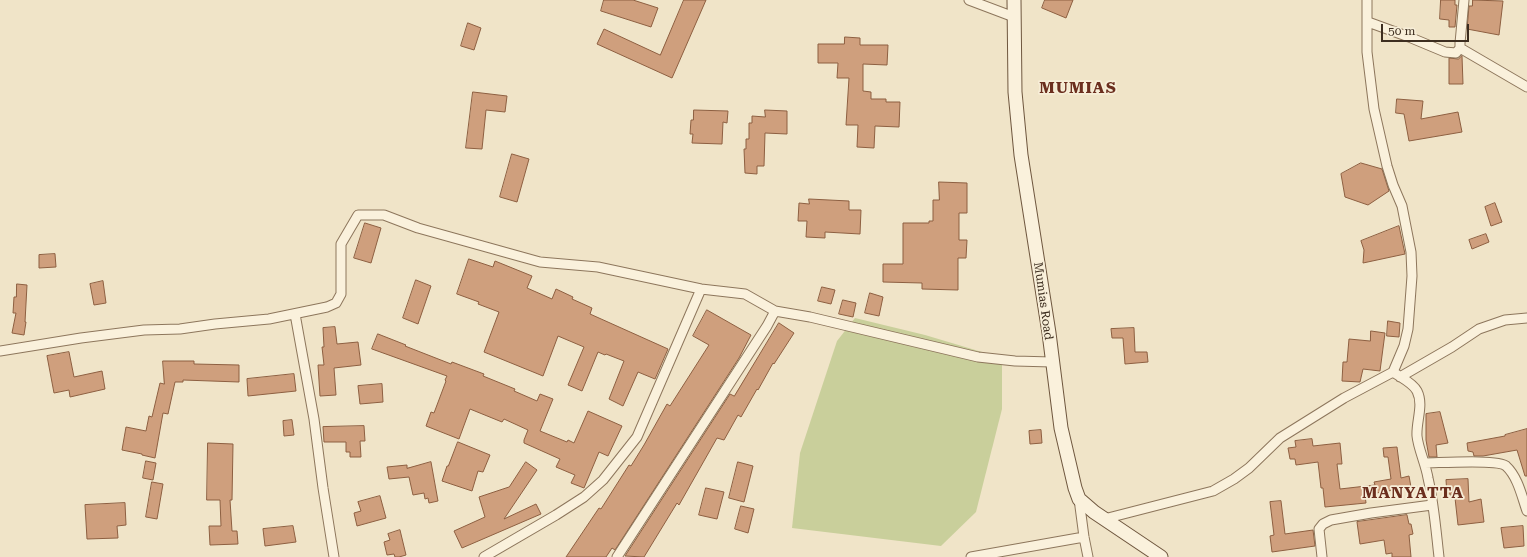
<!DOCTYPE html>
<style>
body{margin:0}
#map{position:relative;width:1527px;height:557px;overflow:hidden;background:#f0e4c8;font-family:"Roboto Serif",serif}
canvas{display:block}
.scale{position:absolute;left:1381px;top:24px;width:88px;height:18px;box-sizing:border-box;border:2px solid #3d2e20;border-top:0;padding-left:5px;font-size:12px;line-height:14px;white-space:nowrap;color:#3d2e20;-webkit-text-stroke:3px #f7eed8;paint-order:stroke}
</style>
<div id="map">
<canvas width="1527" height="557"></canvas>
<div class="scale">50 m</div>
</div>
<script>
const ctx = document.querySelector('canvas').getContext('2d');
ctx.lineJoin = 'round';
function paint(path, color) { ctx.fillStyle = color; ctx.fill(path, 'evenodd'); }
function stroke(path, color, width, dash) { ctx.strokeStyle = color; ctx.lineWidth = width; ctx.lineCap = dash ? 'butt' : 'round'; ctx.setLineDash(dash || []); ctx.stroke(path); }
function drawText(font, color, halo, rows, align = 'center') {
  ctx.font = font + ' "Roboto Serif",serif'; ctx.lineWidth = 3.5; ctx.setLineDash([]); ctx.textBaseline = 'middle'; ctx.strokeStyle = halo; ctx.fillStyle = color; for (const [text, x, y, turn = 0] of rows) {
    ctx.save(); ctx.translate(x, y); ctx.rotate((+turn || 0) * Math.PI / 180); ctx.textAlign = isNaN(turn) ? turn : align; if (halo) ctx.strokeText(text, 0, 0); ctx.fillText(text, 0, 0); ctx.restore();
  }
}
paint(new Path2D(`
 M855,318L925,335L1002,358V409L976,512L941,546L792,528L800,453L837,341Z`), '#c9cf9b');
const building = new Path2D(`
 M604,0H633L658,8L651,27L601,11Z
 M684,0H706L672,78L597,44L604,29L660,55Z
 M1045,0H1073L1066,18L1042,8Z
 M1441,0H1455V5H1457L1455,27H1449V20L1440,19Z
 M1473,0L1503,1L1499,35L1467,29L1469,6H1472Z
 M468,23L481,28L474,50L461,46Z
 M845,37L860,38V45H888L887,65L863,64V91L871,92V99H886V102H900L899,127L875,126L874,148L857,147L858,125H846L849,78H837L838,63H818V44H844Z
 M1462,56L1463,84H1449V58L1458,59Z
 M473,92L507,96L505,112L486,110L482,149L466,148Z
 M1397,99L1423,101L1421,119L1458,112L1462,132L1409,141L1404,114L1396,113Z
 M694,110L728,111L727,123L723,122L722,144L692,143L693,134H690L691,120H693Z
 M765,110L787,111V134L765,133L764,166H757V174L745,173L744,149H746V139H749V123H752V116L765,117Z
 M512,154L529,159L517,202L500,197Z
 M1361,163L1382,169L1389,191L1368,205L1345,197L1341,174Z
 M939,182L967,183V213H959V240H967L966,258H958V290L922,289V283L883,282V264H903V223H929V221H933V200H939Z
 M809,199L849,201V210H861L860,234L825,232V238L806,237L807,221H798L799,203L809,204Z
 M1495,203L1502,222L1491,226L1485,207Z
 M365,223L381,228L371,263L354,258Z
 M1399,226L1405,254L1363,263L1364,250L1361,241Z
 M1486,234L1489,242L1472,249L1469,240Z
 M55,254L56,267L39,268V255Z
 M469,259L493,267L495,261L532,276L527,288L552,299L556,289L573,297L572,299L592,308L590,314L668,349L655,379L638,372L623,406L609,399L624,361L606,354L605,355L598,352L582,391L568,385L584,347L558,336L543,376L484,352L499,312L478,304L479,302L457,294Z
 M416,280L431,286L418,324L403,318Z
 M103,281L106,303L94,305L90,284Z
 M17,284L27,285L25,322H26L24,335L12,333L16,313H13L14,297H16Z
 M822,287L835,290L831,304L818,301Z
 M870,293L883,297L879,316L865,313Z
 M843,300L856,303L853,317L839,314Z
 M707,310L751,335L739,358L615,550L612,548L606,557H566L599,508L601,509L629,465L631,466L644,445L667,404L670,406L709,345L693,336Z
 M1388,321L1400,323L1399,337L1387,336Z
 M779,323L794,333L774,364L773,363L758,390L757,389L741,417L738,415L724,440L717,438L679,505L677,503L644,557L625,556L730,394L734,396Z
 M335,327L337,344L358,342L361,365L334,368L336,395L320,396L318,365H324L322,347H324L323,328Z
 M1134,328L1135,352H1147L1148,362L1125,364L1123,338H1112L1111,329Z
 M1371,331L1385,333L1380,371L1363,369L1360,382L1342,381L1343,362H1347L1349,339L1370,341Z
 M378,334L406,345L405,346L451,364L452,362L484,374L483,376L515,389L514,391L537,401L540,394L553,399L540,431L567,442L568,440L574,443L588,411L622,426L608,456L599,452L584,488L571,483L575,475L556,467L560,459L524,443V440L528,430L504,419L502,422L470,409L459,439L426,426L431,412L434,413L446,381L445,380L447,376L372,349Z
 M69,352L74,377L102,371L105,389L70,397L69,390L54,393L47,356Z
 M163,361H194V364L239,365V382L183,380V382H175L168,414L163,413L155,458L142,455V454L122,450L126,427L146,431L149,416L152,417L160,383L164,384Z
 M294,374L296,391L248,396L247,379Z
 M382,384L383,402L360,404L358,386Z
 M1440,412L1448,443L1436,445L1437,457H1429L1426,440V414Z
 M292,420L294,435L284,436L283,421Z
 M364,426L365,441H360L361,457H350V452H346V442H324L323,427Z
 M1527,429V476H1525L1517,450L1483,456H1474L1473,452L1468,451L1467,443L1505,436V435Z
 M1041,430L1042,443L1030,444L1029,431Z
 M1312,439L1313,446L1340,443L1342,464H1337L1340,489L1375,485L1374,482L1391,479L1388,457H1384L1383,448L1397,447L1401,478L1409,476L1411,487L1365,495L1366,503L1325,507L1323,488H1321L1318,462L1296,465L1295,459H1290L1288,448L1296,447L1295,441Z
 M458,442L490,455L483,472L478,471L472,491L442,481L447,466H448Z
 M208,443L233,444L232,500H230L232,531H237L238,544L210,545L209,526H221L220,500H207Z
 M146,461L156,463L153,480L143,478Z
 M431,462L438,501L429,503L428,498L425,499L424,493L413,495L409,477L389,479L387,467L407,465V468Z
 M526,462L537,470L504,519L536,504L541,514L462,548L454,531L485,517L479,497L509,487Z
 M738,462L753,466L744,502L729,498Z
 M1468,479L1469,502L1481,499L1484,522L1458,525L1455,498L1451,499V494H1447L1446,480Z
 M152,482L163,484L157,519L146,517Z
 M706,488L724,492L717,519L699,515Z
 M380,496L386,518L357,526L354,513L361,511L358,502Z
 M1281,501L1285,534L1313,530L1315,546L1272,552L1270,536L1274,535L1270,502Z
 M125,503L126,525L117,526L118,538L87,539L85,505Z
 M741,506L754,509L748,533L735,529Z
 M1407,515L1409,524H1411L1413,534L1409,535L1411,557H1392V553L1386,554L1384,540L1360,544L1357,522Z
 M293,526L296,542L265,546L263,529Z
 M1523,526L1524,546L1504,548L1501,528Z
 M400,530L406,555L399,557H395L394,554L387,555L384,542L390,540L388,534Z`);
paint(building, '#cf9f7d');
stroke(building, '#8d5f41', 1);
const street = new Path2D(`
 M969,0L1014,17
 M1367,0V52L1374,109L1387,166L1393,185L1402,206L1411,252L1412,276L1408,329L1404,346L1393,372
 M1368,22L1409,37L1445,52L1456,53L1460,48V43L1464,0
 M1460,48L1527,87
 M295,314L314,419L323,488L334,557
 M0,351L81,338L144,330L180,329L215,324L269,319L327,307L336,303L341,294V244L358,215H384L418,228L540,262L598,267L701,289L745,294L775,311L810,317L978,357L1015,361L1052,362
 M1400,377L1452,347L1479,329L1505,320L1527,318
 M1425,463C1439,463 1498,459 1506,466C1518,477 1522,497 1527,511
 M1079,499L1084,537L1088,557
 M1104,519L1213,491L1234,479L1249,468L1280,438L1344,398L1393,372C1400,377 1413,383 1417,391C1424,405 1416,421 1417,436C1418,448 1426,465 1428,478C1434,504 1436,531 1439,557
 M484,557L556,515L584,497L603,480L637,437L701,289
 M617,557L767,326L775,311
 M971,557L1084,537
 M1322,557L1319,529L1323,524L1331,520L1371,513L1432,505`);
const secondary = new Path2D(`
 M1014,0L1015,92L1021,155L1049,333L1061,428L1075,488L1079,499L1094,512L1161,557`);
stroke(street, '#8d765c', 11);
stroke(secondary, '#6f573f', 15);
stroke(street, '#faf1dc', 9);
stroke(secondary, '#faf1dc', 13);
drawText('12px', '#3d2e20', '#f7eed8', [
 ["Mumias Road",1043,301,82]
]);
ctx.letterSpacing = '1px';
drawText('bold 16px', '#6b2e1e', '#f7eed8', [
 ["MUMIAS",1078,88],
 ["MANYATTA",1413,493]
]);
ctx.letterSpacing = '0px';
</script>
